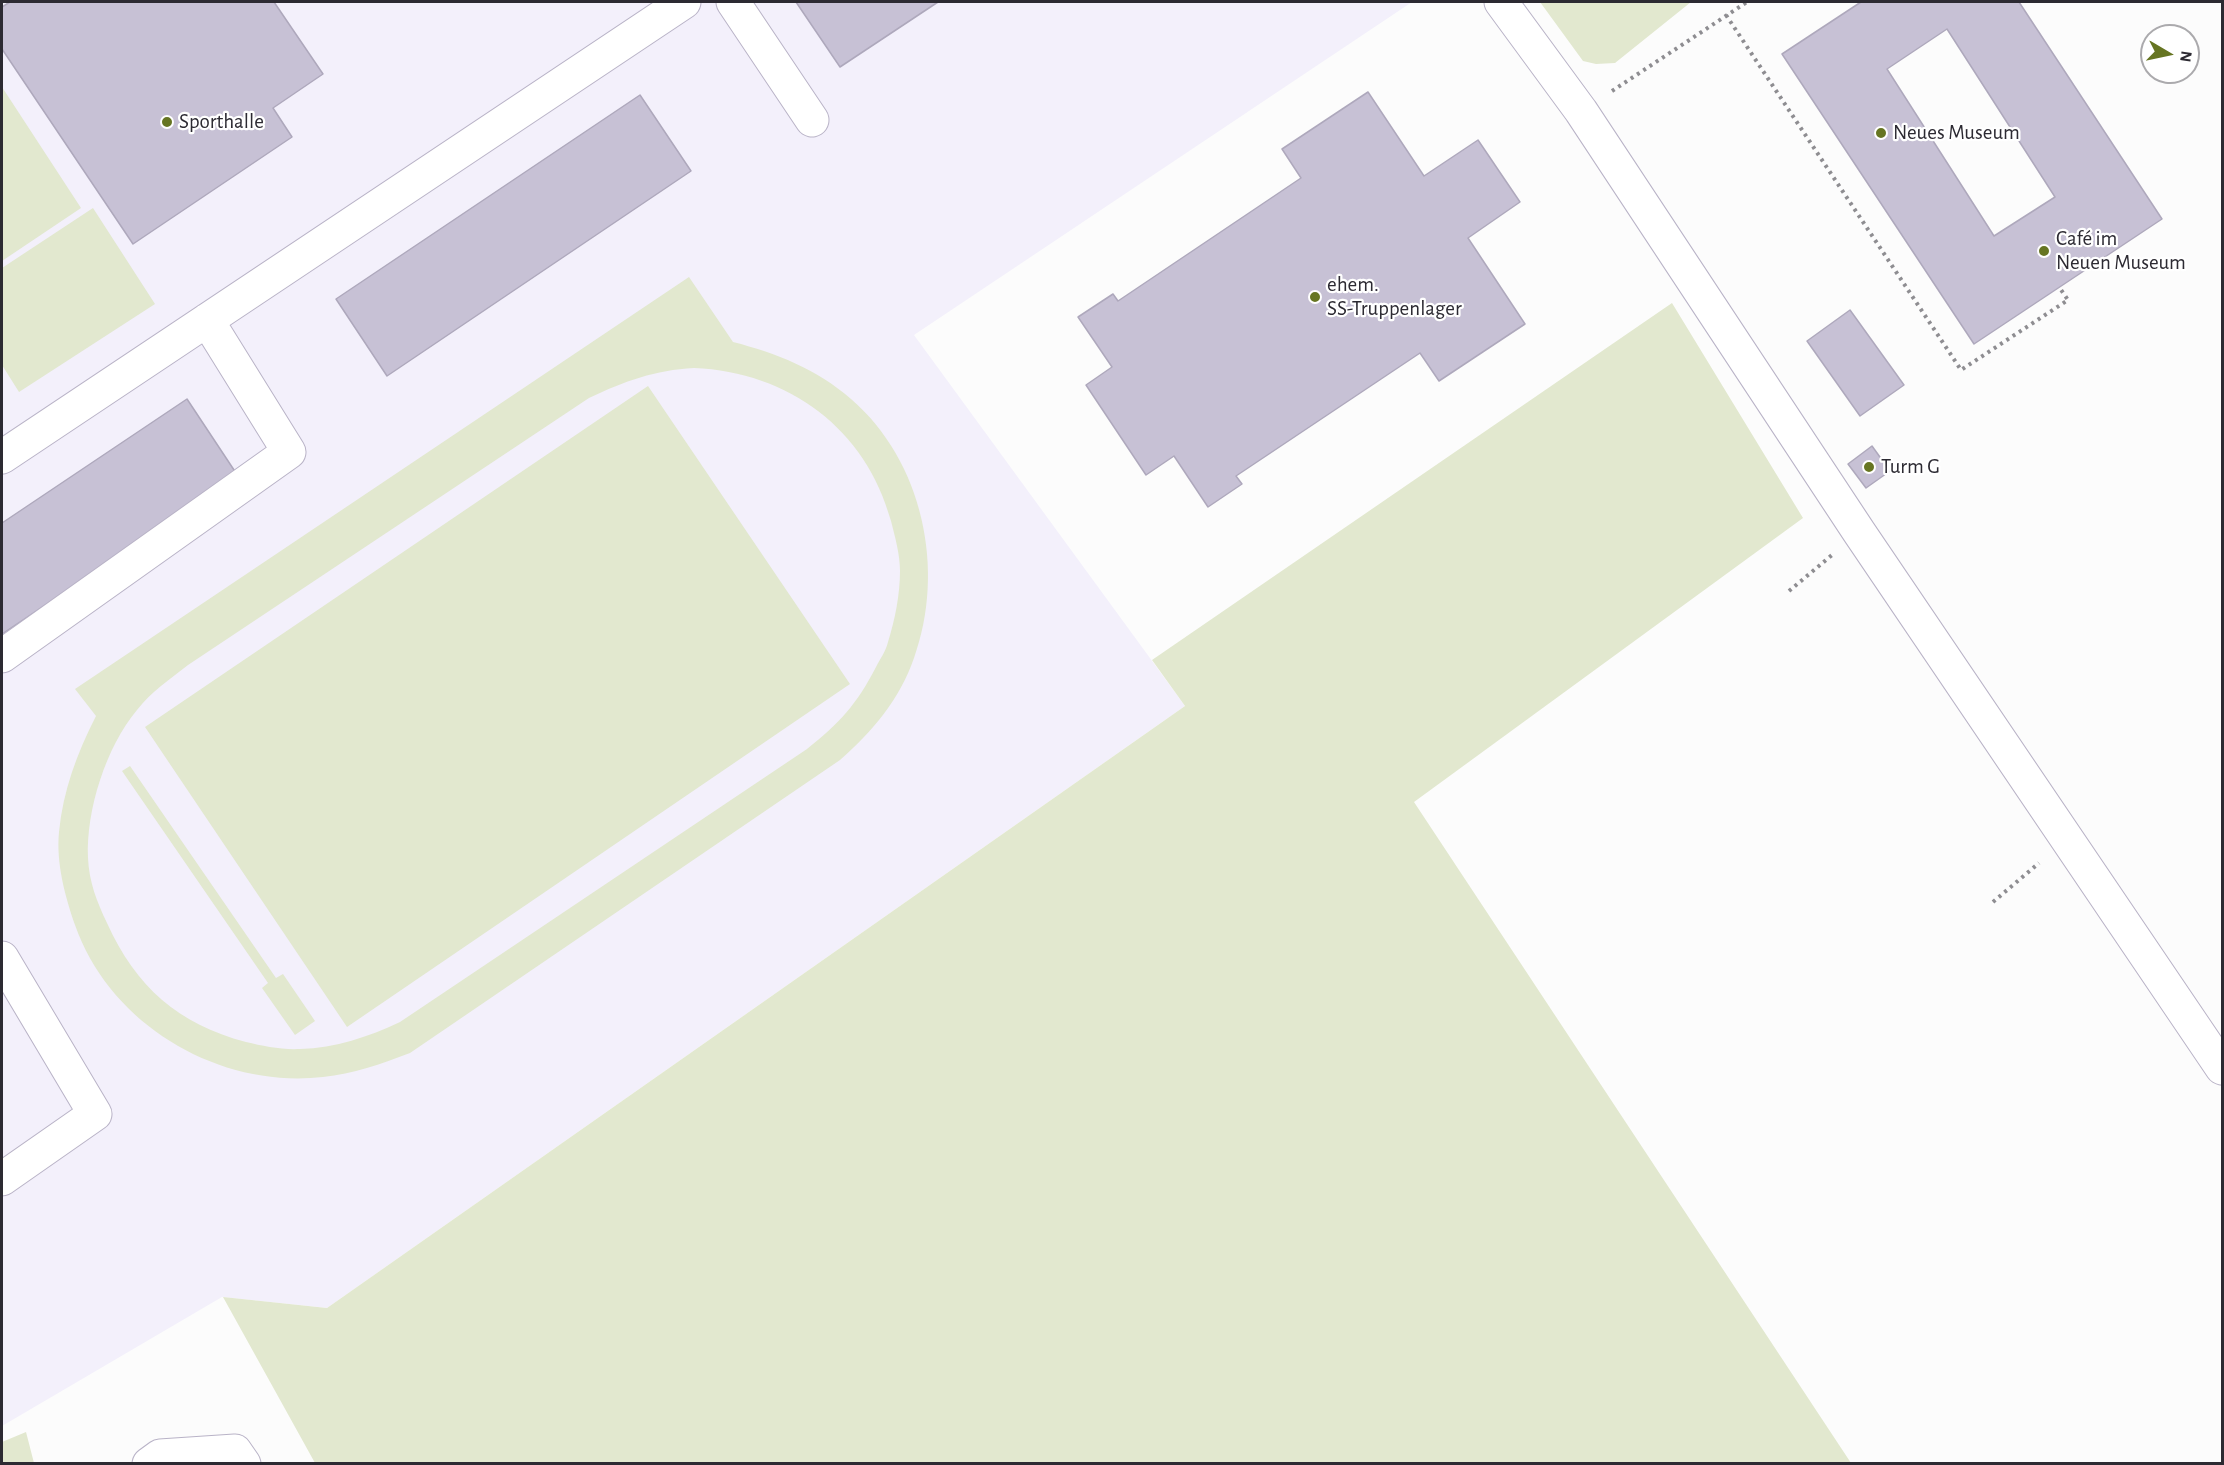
<!DOCTYPE html>
<meta charset="utf-8">
<style>
body{margin:0}
#map{position:relative;width:2224px;height:1465px;overflow:hidden;background:#fcfcfc;font-family:"Alegreya Sans",sans-serif}
canvas{display:block}
.frame{position:absolute;inset:0;border:3px solid #2c2a32;pointer-events:none}
.north{position:absolute;left:2140px;top:24px;width:60px;height:60px;box-sizing:border-box;background:#fff;border:2px solid #abaaad;border-radius:50%;rotate:99deg;font-size:16px;font-weight:700;line-height:24px;text-align:center;color:#2c2a32}
.north::after{content:'';display:block;margin:auto;width:21px;height:27px;background:#667522;clip-path:polygon(50% 0,100% 100%,50% 72%,0 100%)}
</style>
<div id="map">
<canvas width="2224" height="1465"></canvas>
<div class="frame"></div>
<div class="north">N</div>
</div>
<script>
const ctx = document.querySelector('canvas').getContext('2d');
ctx.lineJoin = 'round';
function paint(path, color) { ctx.fillStyle = color; ctx.fill(path, 'evenodd'); }
function stroke(path, color, width, dash) { ctx.strokeStyle = color; ctx.lineWidth = width; ctx.lineCap = dash ? 'butt' : 'round'; ctx.setLineDash(dash || []); ctx.stroke(path); }
function drawText(font, color, halo, rows, align = 'center') {
  ctx.font = font + ' "Alegreya Sans",sans-serif'; ctx.lineWidth = 4.5; ctx.setLineDash([]); ctx.textBaseline = 'middle'; ctx.strokeStyle = halo; ctx.fillStyle = color; for (const [text, x, y, turn = 0] of rows) {
    ctx.save(); ctx.translate(x, y); ctx.rotate((+turn || 0) * Math.PI / 180); ctx.textAlign = isNaN(turn) ? turn : align; if (halo) ctx.strokeText(text, 0, 0); ctx.fillText(text, 0, 0); ctx.restore();
  }
}
paint(new Path2D(`
 M2,2H1412L914,335L1185,706L327,1308L222,1297L2,1426Z`), '#f3f0fb');
paint(new Path2D(`
 M1540,2H1691L1615,63L1596,64L1583,61Z
 M2,87L81,208L2,261Z
 M93,208L155,304L19,392L2,365V268Z
 M689,277L733,342C776,353 817,369 851,399C923,461 946,570 914,658C900,699 872,732 840,760L410,1053C381,1064 353,1074 323,1077C219,1089 110,1025 75,925C65,896 56,863 59,832C63,791 77,753 96,716L75,689ZM694,368C789,372 866,429 891,521C895,537 900,554 900,571C900,594 895,620 888,642C886,651 880,659 876,667C857,704 839,724 807,749L400,1022C368,1037 336,1048 300,1049C282,1050 263,1046 246,1042C178,1024 136,987 107,923C97,902 89,882 88,858C86,810 106,747 137,710C151,692 170,679 188,665L589,398C625,381 655,370 694,368Z
 M1672,303L1803,518L1414,802L1851,1463H315L223,1297L327,1308L1185,706L1152,660Z
 M648,386L850,684L347,1027L145,727Z
 M130,766L276,978L283,974L315,1021L295,1035L262,988L268,983L122,771Z
 M26,1432L34,1463H2V1442Z`), '#e2e8cf');
const building = new Path2D(`
 M10,2H274L323,74L273,108L292,137L133,244L2,49V7Z
 M796,2H938L840,67Z
 M1861,2H2019L2162,219L1974,344L1782,54ZM1947,29L2055,197L1994,236L1887,69Z
 M1368,92L1424,176L1478,140L1520,202L1468,238L1525,324L1439,381L1420,353L1236,476L1242,484L1208,507L1174,456L1146,475L1086,385L1112,367L1078,317L1113,294L1118,301L1301,178L1282,149Z
 M640,95L691,171L387,376L336,299Z
 M1850,310L1904,385L1860,416L1807,341Z
 M187,399L238,476L2,634V523Z
 M1872,446L1890,471L1866,488L1848,464Z`);
paint(building, '#c7c1d5');
stroke(building, '#aea8bc', 1.5);
const minor = new Path2D(`
 M733,2L812,120
 M1501,2L1581,111L1859,532L2222,1068
 M2,457L684,2
 M2,656L289,452L207,320
 M2,958L95,1114L2,1179
 M149,1464L160,1456L235,1451L244,1464`);
stroke(minor, '#b9b3c7', 35);
stroke(new Path2D(`
 M1726,15L1961,370L2068,300L2059,287
 M1612,91L1747,2
 M1789,591L1832,555
 M1993,902L2039,863`), '#8e8d91', 4, [3, 4.5]);
stroke(minor, '#fff', 33);
for (const [x, y, r, color] of [
 [167,122,6,"#667522"],
 [1881,133,6,"#667522"],
 [2044,251,6,"#667522"],
 [1315,297,6,"#667522"],
 [1869,467,6,"#667522"]
]) { const dot = new Path2D(); dot.arc(x, y, r, 0, 2 * Math.PI); ctx.fillStyle = color; ctx.fill(dot); stroke(dot, '#fff', 2); }
drawText('21px', '#2c2a32', '#fff', [
 ["Sporthalle",179,122],
 ["Neues Museum",1893,133],
 ["Café im",2056,239],
 ["Neuen Museum",2056,263],
 ["ehem.",1327,285],
 ["SS-Truppenlager",1327,309],
 ["Turm G",1881,467]
], 'left');
</script>
